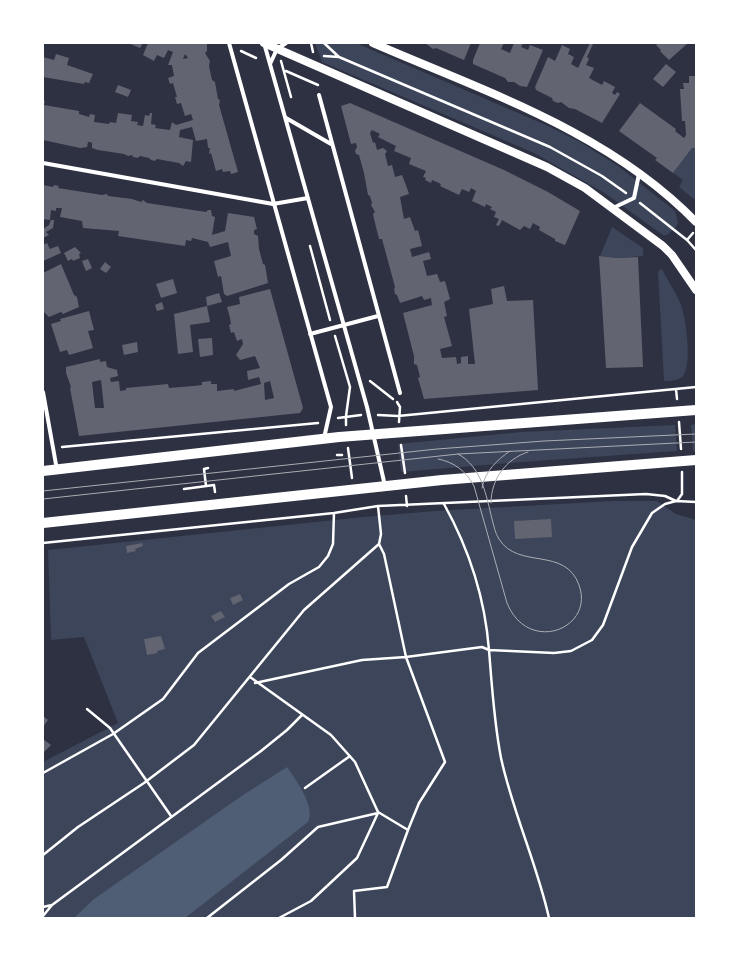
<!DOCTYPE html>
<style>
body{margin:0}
#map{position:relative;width:739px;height:961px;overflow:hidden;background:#2d3142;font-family:"Titillium Web",sans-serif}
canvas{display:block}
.frame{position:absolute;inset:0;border:44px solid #fff;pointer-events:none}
</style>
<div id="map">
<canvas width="739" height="961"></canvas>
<div class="frame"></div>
</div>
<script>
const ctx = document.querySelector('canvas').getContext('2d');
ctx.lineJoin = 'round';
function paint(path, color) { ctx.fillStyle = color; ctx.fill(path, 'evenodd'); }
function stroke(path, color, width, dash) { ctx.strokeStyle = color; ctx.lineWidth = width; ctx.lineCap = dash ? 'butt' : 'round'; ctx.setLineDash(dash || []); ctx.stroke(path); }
paint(new Path2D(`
 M315,43H356L546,125L580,142L618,166L675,211L678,222L676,227L667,235H663L603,192L534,153L322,62Z
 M692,148H696V200L691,197L679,187L683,180L673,173Z
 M612,227L643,248V256L617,258L600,256Z
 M662,269C668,281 676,292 681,305C686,318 693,367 682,377C677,381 670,381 664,381L658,271Z
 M696,424V451H693L691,425Z
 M675,425L677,451L522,462L401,472L398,444L521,432Z
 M612,501H657L676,514L696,520V918H43V762L118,723L84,637L51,640L48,550L363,517L435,511Z`), '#3c4559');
paint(new Path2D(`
 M287,767C296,780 316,807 308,822L185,918H74L94,899L243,795Z`), '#4f5d75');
paint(new Path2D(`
 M128,43H143L140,48Z
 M148,43L207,44V51L205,53L210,61L209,66L212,80L215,82L218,99L220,100L219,105L238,172L231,174L230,171L223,172L222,169L216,171L211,153L209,154L210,148H208L207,139L196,141L192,127L180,130L179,137L193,140L191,162L186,161L183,166L179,163L157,159L155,161L151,160L149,158L140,156L138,158L133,157L132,155L128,156L124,154L98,150L92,148V143L90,142H88L87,147L80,148L43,140V101H45L44,105L79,111V114L89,117L90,114L95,115L94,122L109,124L110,122L116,123L118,113L132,115L131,121L138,122L137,125L143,126L145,115L149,116L150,113H152L151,124L156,125L155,128L170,130L172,122L176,125L193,120L191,114L185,116L181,103L177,104L175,97H177L173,83L170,84L168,78L174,76L172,65H168L173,52L168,50L164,58L157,55L154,61L143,55ZM185,54L188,58L183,59Z
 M425,43H471L464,60L436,48L433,49Z
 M480,43H504L501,49L510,53L514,43H523L521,47L528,50L530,45L543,50L527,87L520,86L514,82H508L505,78L473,64V60Z
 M590,43L593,44L587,57L589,59L586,65L594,68L589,78L602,85L604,81L615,87L612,93L615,95L617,92L620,94L602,123L575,109L569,108L561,102L558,103L553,101L552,98L536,90L535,87L548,57L555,61L562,45L570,49L568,54L574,57L571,64L578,68Z
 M658,43H688L669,60L660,51L661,50L656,45Z
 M56,54L69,58L67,65L93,74L89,83L85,82L84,84L43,77V57L54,60Z
 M666,64L676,72L663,87L653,79Z
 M689,76H696V148H692L673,173L655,160L657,158L619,131L640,103L676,129L675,131L684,138L686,135L685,121H682L680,89H684L683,83H689Z
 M118,85L131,90L128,97L115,92Z
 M350,103L504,170L548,192L580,211L565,245L555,241V239L539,230L540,227L533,223L530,229L524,226L520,230L502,220L499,226L496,225L499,219L494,217L496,212L490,209L492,207L486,204L485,207L472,201L476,191L471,188L469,192L462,189L459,195L440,186L441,184L432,180L431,183L425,180L426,178L423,177L426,171L409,164L411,158L394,151L396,146L378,137L380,134L372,130L370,133L373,143L375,142L377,150L383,148L387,151L385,154L388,166L392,165L395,177L402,175L407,188L409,194L400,197L404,219L410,217L415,231L418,230L422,246L410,249L412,257L429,252L431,259L423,261L427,276L437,274L440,282L445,281L450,299L444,302L447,316L444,317L452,346L440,349L442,358L456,357L457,364L461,363V357L468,356V364H475L469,309L493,304L491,289L504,286L507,301L533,300L538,390L424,399L418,378L420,377L417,365L414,364V356L403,313L432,305L431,298L424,300L422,296L400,303L397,295L395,294L394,289L395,287L382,239H379L374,219L373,214L375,212L371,205L372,203L370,196L368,195L364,173L359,155L356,154L355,151L357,147L356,143L351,144L341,106Z
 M43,185L53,187L54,185L59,186L58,188L102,195L107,194L108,196L132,199L141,202L143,200L147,203L206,212L208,210H211L212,216L215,217L212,235L225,231L228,213L254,217L257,229L254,230V234L258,236L259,249L263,264L265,265L268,283L227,296L224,294L221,276L218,277L214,261L231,256L228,242L210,247L208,242L192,238L191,241L186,240L185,246L118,236L119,231L83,228L82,221L60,217L62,208H56V211L51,210L50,220L43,219Z
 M51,220H54L53,228L46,232L49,235L43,238V229L49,225Z
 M47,243L50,249L58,246L61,253L43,261V245Z
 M75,247L81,253L79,254L80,258L73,261L72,259L68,261L64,253Z
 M599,256L617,258L638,257L643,367L606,368Z
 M88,259L92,268L86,271L82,261Z
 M105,262L111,267L106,273L100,269Z
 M61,264L74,295L77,297L79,307L63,314L61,312L49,317L43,311V273Z
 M173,279L177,293L161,298L156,284Z
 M270,289L303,408L300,413L79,436L70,388L71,387L66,373V367L100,359V362L106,361L107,367L117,370L118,376L110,378L111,382L119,381L120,391L126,390V388L168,384L169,388L193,386L202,385V382L211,381V384H217V391L234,389V391L261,384L259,377L248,380L247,371L260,368L255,356L240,360L236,355L243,344L242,339L237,341L234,332L231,333L229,325L231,324L230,318L227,307L240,304L239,297ZM101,380L104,408H95L92,382ZM270,381L274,398L265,400L264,383Z
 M219,293L222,302L207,306L210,322L190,325L193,352L178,354L174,314L207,306L206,297Z
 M162,302L164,309L157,311L155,305Z
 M89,311L94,330L88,331L93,348L69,355L67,350L60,352L51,324L61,321L60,319Z
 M212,338L213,355L200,357L198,339Z
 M137,342L138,352L124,355L122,345Z
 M551,519L552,537L515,539L514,521Z
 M142,543L143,546L135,549L136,551L127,553L126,546Z
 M240,594L243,600L233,605L230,598Z
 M221,611L225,617L215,622L211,616Z
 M161,636L165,649L157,651L158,653L147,655L144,639Z
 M43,716L48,720L43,727Z
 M43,739L51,745L43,753Z`), '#626471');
stroke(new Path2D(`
 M311,43L313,52
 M324,43L339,57L550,147L602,176L626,193
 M241,51L256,58
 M324,56L339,57
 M281,61L291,97
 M286,71L318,85
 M640,203L687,240L696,250
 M687,240L693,233
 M310,246L330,320
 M335,336L350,387L346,416V425
 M370,381L393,399
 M676,389L677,399
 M397,402L400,407L399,422
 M378,415L398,416L696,387
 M338,418L361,415
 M679,422L681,449
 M401,445L405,473
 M62,447L318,423
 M348,448L352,478
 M337,455H342
 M206,486L204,469L208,468
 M184,489L214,485L215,492
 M406,496L407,506
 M677,501L682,494V472
 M444,504C469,549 485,599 489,650C492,687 494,722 501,758C513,813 537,864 549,918
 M43,543L334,513L378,506L646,494L665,496L676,501
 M379,544L384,554L406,657L445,762L419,803L408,830
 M250,677L331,735L355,762L378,812L408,830L387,887L354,891L355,918
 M255,683L362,660L406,657L482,647L489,650L554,653L571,651L592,640L603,625L632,547L652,513L665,504L676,501L696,502
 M87,709L110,728L171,816
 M43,773L113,734L163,699L198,653L289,584L319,567L328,556L333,544L334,513
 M305,788L350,756
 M43,855L78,827L144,783L194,745L304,610L379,544L381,534L378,506
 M43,907L52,905
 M43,916L52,905L261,751L287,730L302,715
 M207,918L281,860L318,827L378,813
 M279,918L311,901L357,858L378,813`), '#fff', 2.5);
stroke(new Path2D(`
 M229,43L331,407L324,438
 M264,43L367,407L385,486
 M270,64L277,49L286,43
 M319,95L400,393
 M286,118L331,144
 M43,163L273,204L308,198
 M613,208L634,198L639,174
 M310,334L378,316
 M43,392L57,470`), '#fff', 4);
stroke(new Path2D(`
 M264,43L547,167L585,188L663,246L672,255L696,290
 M373,43C486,92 609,132 696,222`), '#fff', 8);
stroke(new Path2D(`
 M43,471L339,437L696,410
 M43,523L442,480L696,460`), '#fff', 10);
stroke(new Path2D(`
 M438,459C454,462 466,471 474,486L507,603C528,655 595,629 579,585C565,546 518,570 499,539C495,533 494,526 492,519C486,495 482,467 458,454
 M482,488C485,471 497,460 510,451
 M43,491L437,449L544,441L696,434
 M43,499L458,454L696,442
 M491,503C491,479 506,459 528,452`), '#abadb3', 1);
</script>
